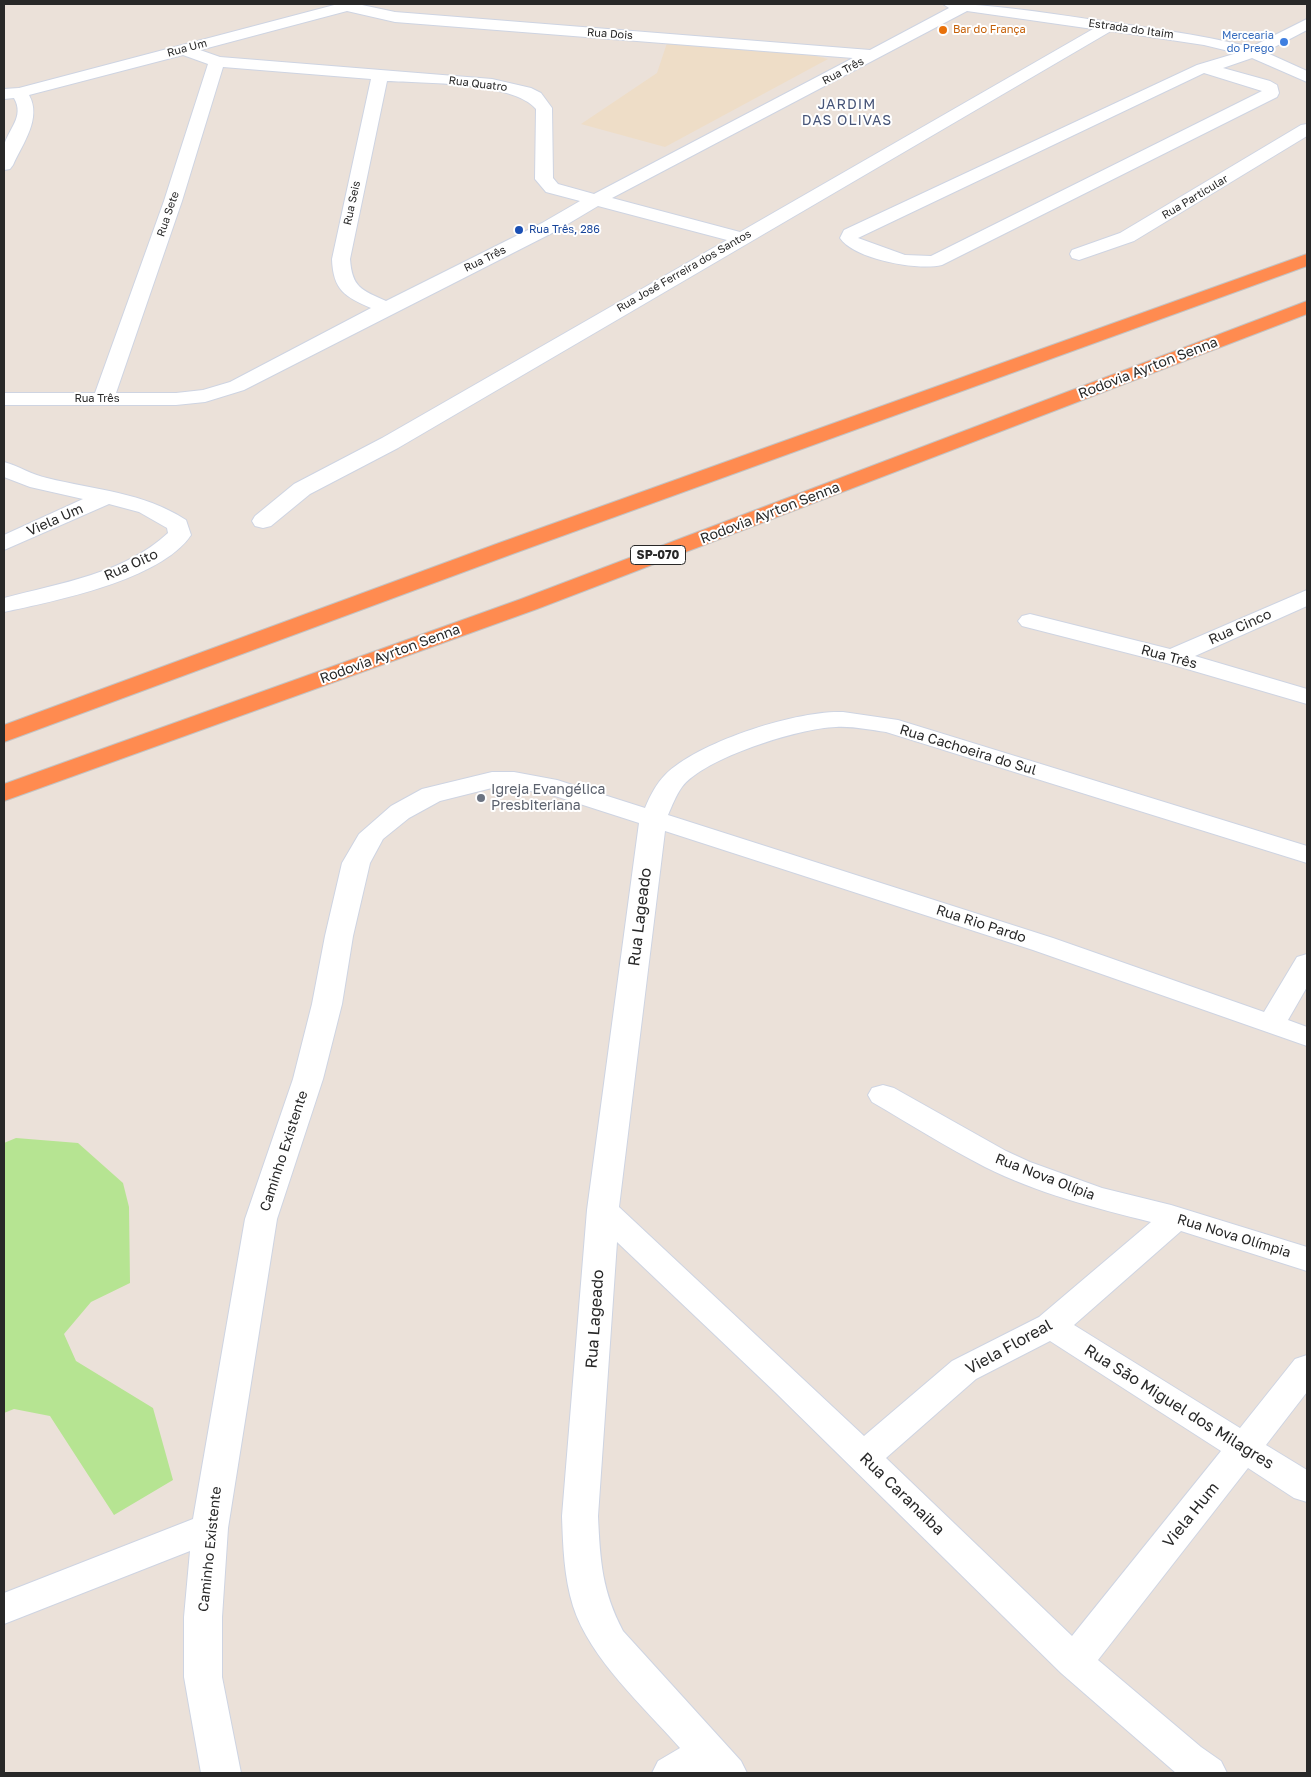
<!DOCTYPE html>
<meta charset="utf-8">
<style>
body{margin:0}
#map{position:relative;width:1311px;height:1777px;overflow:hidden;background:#ebe1d9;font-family:"Golos Text",sans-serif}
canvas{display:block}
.frame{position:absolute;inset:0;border:5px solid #282828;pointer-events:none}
</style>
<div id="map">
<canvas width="1311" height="1777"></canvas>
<div class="frame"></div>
</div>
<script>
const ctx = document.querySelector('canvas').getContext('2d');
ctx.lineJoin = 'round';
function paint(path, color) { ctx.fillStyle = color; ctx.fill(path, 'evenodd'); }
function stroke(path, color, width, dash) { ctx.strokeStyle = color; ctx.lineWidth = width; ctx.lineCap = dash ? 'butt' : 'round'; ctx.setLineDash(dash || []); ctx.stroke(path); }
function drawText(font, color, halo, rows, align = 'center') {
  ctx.font = font + ' "Golos Text",sans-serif'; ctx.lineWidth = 4; ctx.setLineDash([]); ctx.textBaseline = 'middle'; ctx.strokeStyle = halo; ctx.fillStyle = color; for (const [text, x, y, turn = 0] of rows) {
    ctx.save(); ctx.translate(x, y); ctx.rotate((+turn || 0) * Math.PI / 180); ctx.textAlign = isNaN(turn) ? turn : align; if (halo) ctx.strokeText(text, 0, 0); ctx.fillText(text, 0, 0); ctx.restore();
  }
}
paint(new Path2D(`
 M667,43L812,55L828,59L665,147L581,124L657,73Z`), '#eeddc7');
paint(new Path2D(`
 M16,1138L78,1143L123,1183L129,1207L130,1283L91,1302L64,1334L76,1361L153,1408L173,1480L114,1515L50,1416L14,1409L4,1413V1143Z`), '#b6e492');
const minor = new Path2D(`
 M338,4H363L362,5L395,12L870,50L949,8L943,4C992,4 1040,12 1088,19C1143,27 1197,34 1251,47L1307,19V30L1265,52L1307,71V82L1252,58L1223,68L1270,81L1277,85L1279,93L1277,97L942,265C917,271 854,259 840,238L844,230L1197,65L1237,53L1204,45L1111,31L398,448L310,494L271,526L263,528L255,526L252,521L255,516L294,484L382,438L727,240L598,206L556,231L244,390L205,402L176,405H4V393H95L164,201L208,64L183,55L29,95C42,118 23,143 13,165L10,169L4,170C4,163 2,153 4,146C8,129 25,117 14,98L4,99V89L19,88ZM347,11L395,22L853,58L594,194L558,184L553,178L552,108L541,93L531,88L492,79L220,57L200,50ZM967,11L1093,29L740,232L612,198ZM223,67L371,79L332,259C333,290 345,297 371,308L230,382L203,390L176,393H116L182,201ZM1204,73L1262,91L931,256L905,255L858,238ZM387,81C422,83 514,82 536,109L535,179L546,192L580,201L542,223L386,301C362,290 352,288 350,259Z
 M1307,124V136L1134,241L1079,260L1072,258L1070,254L1072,250L1120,233L1301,125Z
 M4,462C19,466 32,475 47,478C95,490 143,492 186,520L191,535C161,580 55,601 4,612V598C60,583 124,574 168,533L167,528L139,512L109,504L4,550V535L83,499L30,487L4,477Z
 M1307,590V606L1195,656L1307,689V704L1163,662L1022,626L1018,621L1022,616L1030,614L1170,649Z
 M843,712L898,720L1307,846V863L886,732C870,730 853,726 836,727C799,728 704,758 682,787C676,795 672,806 668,815L1053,938L1264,1012L1297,957L1307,954V987L1288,1020L1307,1027V1046L1033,950L665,831L619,1207L864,1436L952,1361L1039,1317L1151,1222C1095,1208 1037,1193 985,1167C946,1147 910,1124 872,1102L868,1095L872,1088L883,1085L894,1088L1006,1151L1030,1162L1102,1188L1171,1205L1307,1247V1271L1181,1231L1074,1325L1240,1428L1295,1359L1307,1355V1392L1266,1445L1307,1470V1502L1294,1498L1248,1468L1098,1660L1201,1747L1221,1761L1227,1773H1176L1061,1673L775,1392L617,1242L598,1516C600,1561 602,1591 623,1631L741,1761L747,1773H652L658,1761L680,1748C644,1707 590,1659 573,1606C564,1577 563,1546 562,1516L587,1210L639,823L552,795L514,788H492L440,801L409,818L383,839L370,863L353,936L342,1004L323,1079L277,1219L228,1528L222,1617V1677L241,1773H201L184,1677V1617L190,1551L4,1624V1593L193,1519L245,1219L293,1079L312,1004L325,936L342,863L359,834L391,806L422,789L492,772H514L557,780L645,808C650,796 656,784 665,775C697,742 797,710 843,712ZM1050,1341L1221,1451L1072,1636L886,1458L976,1379Z`);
const highway = new Path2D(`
 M1307,254V266L515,553L4,742V725L499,543Z
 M1307,301V314L537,609L4,801V784L521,599Z`);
stroke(minor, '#ced4e2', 2);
stroke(highway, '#c3c3c3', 2);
paint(minor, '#fff');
paint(highway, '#ff8b50');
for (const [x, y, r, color] of [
 [943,30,5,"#e8710a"],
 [1284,42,5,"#3f7fe0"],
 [519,230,5,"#1a4fb4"],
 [481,798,5,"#6b7280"]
]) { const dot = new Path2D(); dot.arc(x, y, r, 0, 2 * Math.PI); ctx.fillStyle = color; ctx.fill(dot); stroke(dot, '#fff', 2); }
drawText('11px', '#282828', '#fff', [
 ["Estrada do Itaim",1131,29,8],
 ["Rua Dois",610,34,4],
 ["Rua Um",187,48,-15],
 ["Rua Três",843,71,-28],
 ["Rua Quatro",478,84,7],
 ["Rua Particular",1195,197,-31],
 ["Rua Seis",352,203,-78],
 ["Rua Sete",168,214,-71],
 ["Rua Três",485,259,-26],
 ["Rua José Ferreira dos Santos",684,271,-30],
 ["Rua Três",97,399]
]);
drawText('11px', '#c56008', '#fff', [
 ["Bar do França",953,30]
], 'left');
drawText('11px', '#366cbe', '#fff', [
 ["Mercearia",1274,36],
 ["do Prego",1274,49]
], 'right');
drawText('11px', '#164399', '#fff', [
 ["Rua Três, 286",529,230]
], 'left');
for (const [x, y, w] of [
 [658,555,55]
]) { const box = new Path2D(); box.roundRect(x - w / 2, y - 9.5, w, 19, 4); ctx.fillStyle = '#fff'; ctx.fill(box); stroke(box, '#282828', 1); }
drawText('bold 12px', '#282828', null, [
 ["SP-070",658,555]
]);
ctx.letterSpacing = '1px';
drawText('14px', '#475579', '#fff', [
 ["JARDIM",847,105],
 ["DAS OLIVAS",847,121]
]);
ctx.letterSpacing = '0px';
drawText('14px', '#282828', '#fff', [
 ["Rodovia Ayrton Senna",1148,368,-21],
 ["Rodovia Ayrton Senna",770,513,-21],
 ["Viela Um",55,520,-24],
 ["Rua Oito",131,565,-24],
 ["Rua Cinco",1240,627,-24],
 ["Rodovia Ayrton Senna",390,654,-20],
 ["Rua Três",1169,657,15],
 ["Rua Cachoeira do Sul",968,750,17],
 ["Rua Rio Pardo",981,924,18],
 ["Caminho Existente",284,1151,-72],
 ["Rua Nova Olípia",1045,1177,21],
 ["Rua Nova Olímpia",1234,1236,17],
 ["Caminho Existente",210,1549,-84]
]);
drawText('14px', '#5b616d', '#fff', [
 ["Igreja Evangélica",491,790],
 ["Presbiteriana",491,806]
], 'left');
drawText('16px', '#282828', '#fff', [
 ["Rua Lageado",640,917,-83],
 ["Rua Lageado",595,1319,-86],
 ["Viela Floreal",1009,1347,-29],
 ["Rua São Miguel dos Milagres",1179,1407,32],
 ["Rua Caranaiba",902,1494,44],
 ["Viela Hum",1191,1515,-51]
]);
</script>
